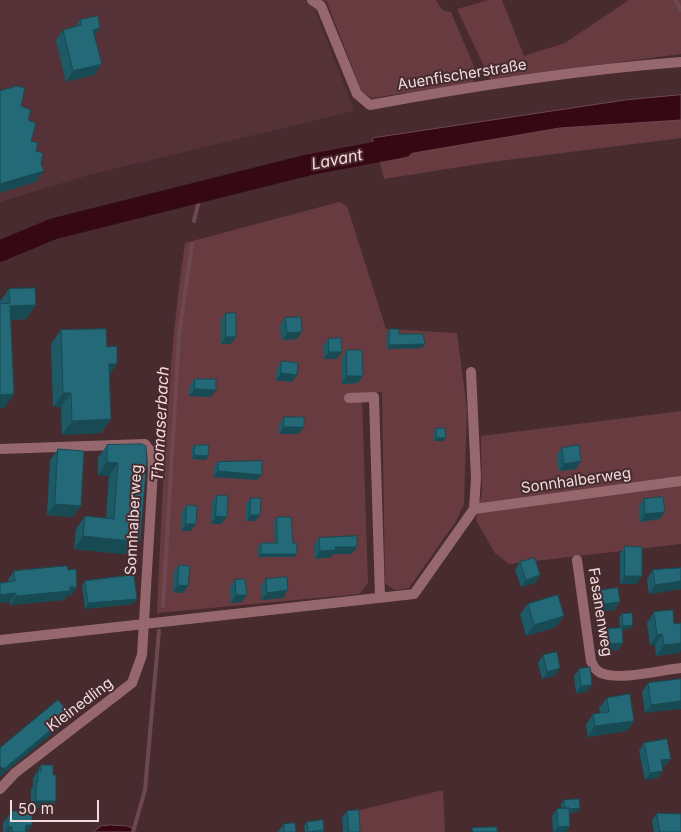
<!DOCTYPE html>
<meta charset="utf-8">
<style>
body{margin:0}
#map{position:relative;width:681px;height:832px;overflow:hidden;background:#472b2f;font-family:Inter,sans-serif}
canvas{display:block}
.scale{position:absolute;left:10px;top:800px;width:89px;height:22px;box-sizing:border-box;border:2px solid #efdcde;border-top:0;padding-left:6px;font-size:15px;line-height:18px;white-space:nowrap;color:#efdcde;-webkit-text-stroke:4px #472b2f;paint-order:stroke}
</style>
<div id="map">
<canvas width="681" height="832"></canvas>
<div class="scale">50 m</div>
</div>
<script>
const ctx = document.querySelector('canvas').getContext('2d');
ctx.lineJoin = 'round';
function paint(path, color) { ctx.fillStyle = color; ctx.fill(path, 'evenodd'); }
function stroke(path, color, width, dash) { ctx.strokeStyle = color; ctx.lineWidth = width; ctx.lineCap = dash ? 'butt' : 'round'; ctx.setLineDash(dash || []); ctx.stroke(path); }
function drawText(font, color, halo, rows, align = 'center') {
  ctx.font = font + ' Inter,sans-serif'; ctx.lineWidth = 4; ctx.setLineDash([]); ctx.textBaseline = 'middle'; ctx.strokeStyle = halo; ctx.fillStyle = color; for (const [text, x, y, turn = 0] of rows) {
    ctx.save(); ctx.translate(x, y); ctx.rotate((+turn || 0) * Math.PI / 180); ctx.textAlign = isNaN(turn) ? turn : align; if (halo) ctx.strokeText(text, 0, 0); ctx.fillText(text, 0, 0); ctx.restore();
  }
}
paint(new Path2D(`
 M0,0H326L316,12L354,111L89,175L0,202Z`), '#553237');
paint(new Path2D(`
 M326,0H436L442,10L451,12L478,76L472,83L372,98L362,92Z
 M489,0H502L524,56L565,43L629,0H681V54L490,79L457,9Z
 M681,120V138L491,162L384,179L379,159L560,128Z
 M339,202L347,206L386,329L457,333L467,409L464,504L456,521L409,588L394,590L385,583L382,392L362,395L368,583L360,594L157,613C163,489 167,365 185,243Z
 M681,411V544L509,564L495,553L476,520L482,492L481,436Z
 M443,790L445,832H357L356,811Z`), '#683b41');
const water = new Path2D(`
 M681,95V120L560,128L379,159L372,138L625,100Z
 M111,825L128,826L133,829L134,832H93L101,826Z`);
paint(water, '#350813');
stroke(water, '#6d4850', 1);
stroke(new Path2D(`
 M675,0L681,10
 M194,221L201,192
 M163,606L179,335L192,244
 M133,832L145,790L159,631`), '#6d4850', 4);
stroke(new Path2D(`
 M0,251L53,229L308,165L403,147`), '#350813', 21);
stroke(new Path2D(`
 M312,0L321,6L357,94L370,105C473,86 577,70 681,62
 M471,372L476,478L474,509
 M349,398L374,397L380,598
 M0,449L145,444L152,453L153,470L142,655L132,683L15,773L0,789
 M577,560L591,661C594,667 595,670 601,673C619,681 661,670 681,668
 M0,640L414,594L474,509L681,481`), '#96686e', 10);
paint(new Path2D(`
 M80,20L102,64L94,75L66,82L56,40L63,30L76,26Z
 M9,289L36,305L26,319L11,320L14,394L4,408H0V301Z
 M226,313L231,344H221V320Z
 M285,318L297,339L282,340L280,325Z
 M390,329L422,348L387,349V333Z
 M61,330L107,347L109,376L111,419L101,433L62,435L61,407H53L51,344Z
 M328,339L337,359H324L323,346Z
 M347,350L363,376L358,383L342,384V358Z
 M282,361L297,375L292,382L276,380L277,369Z
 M195,379L211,397L189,396L190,386Z
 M284,417L299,434H279V425Z
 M436,428L443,441H434V432Z
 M142,444L140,542L131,555L74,549L76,529L85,516L106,518L109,476L98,475V458L107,445Z
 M195,445L206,460L192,459V448Z
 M562,448L581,461L576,469L559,471L557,455Z
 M58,449L81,506L73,517L47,515L50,460Z
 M218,462L257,480L214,477V467Z
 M217,495L227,517L221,524H211L212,502Z
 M251,498L256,521H246V504Z
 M644,499L665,512L660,519L640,522L639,506Z
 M187,505L191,531H181L182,512Z
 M277,517L293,543L294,557H258V546L261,543H275L274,521Z
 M319,538L352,554H333L331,557L315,559L314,545Z
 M625,546L637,584H620V554Z
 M520,562L540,575L535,583L521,587L515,570Z
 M179,565L188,586L183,593L173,592L174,572Z
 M681,568V589L649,594L647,579L653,570Z
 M68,570L77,587L71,596H67L64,600L10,605L8,580L14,571Z
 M266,579L283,598L262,600L261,587Z
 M235,580L242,602L231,603L230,587Z
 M85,581L133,604L85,609L82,586Z
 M601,590L615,610L598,612L596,597Z
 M528,604L564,616L556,627L526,636L520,614Z
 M654,612L674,624L681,623V650L679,653L656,656L655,645H650L647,623Z
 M622,614L631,628L622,630L623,643L618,650L603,651L601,636L606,629L620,628L619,618Z
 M543,655L560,668L555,676L542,679L538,663Z
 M579,669L587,692L576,693L574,676Z
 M681,679L645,713L642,692L648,683Z
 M607,698L634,721L627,731L588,737L586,725L593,714L600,713L599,708Z
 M644,743L666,766L662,767L658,778L645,780L639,751Z
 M41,765L53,775L56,801L51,808H31V789L33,786V778Z
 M564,800L580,808L578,812L569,813L570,826L566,832H553L552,816L557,809H562L561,804Z
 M12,811L28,832H3V823Z
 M347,811L360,832H343L342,818Z
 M657,813L681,832H654L652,820Z
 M307,822L324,830L323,832H305L304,826Z
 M284,824L296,832H278Z`), '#1e5a66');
paint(new Path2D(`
 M100,28L93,39V30Z
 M102,64L94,75L66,82L73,71Z
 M44,171L36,182L0,193V184Z
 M36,305L26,319L1,320L10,306Z
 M302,332L297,339L282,340L287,333Z
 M226,337H236L231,344H221Z
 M425,344L422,348L387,349L389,345Z
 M329,352H342L337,359H324Z
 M109,364H117L108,378Z
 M281,373L297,375L292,382L276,380Z
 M347,376H363L358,383L342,384Z
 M195,389L216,390L211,397L189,396Z
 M63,393H71L61,407H53Z
 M14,394L4,408H0V395Z
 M111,419L101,433L62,435L72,421Z
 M284,427H304L299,434H279Z
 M437,438H446L443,441H434Z
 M194,455L208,456L206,460L192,459Z
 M581,461L576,469L559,471L564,464Z
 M107,462L118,463L109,476L98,475Z
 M218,471L262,475L257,480L214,477Z
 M55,504L81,506L73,517L47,515Z
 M665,512L660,519L640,522L645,514Z
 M250,515H260L256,521H246Z
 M216,516L227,517L221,524H211Z
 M186,524H196L191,531H181Z
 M83,536L140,542L131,555L74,549Z
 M335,547H357L352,554H333L331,557L315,559L320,551Z
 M261,554H297L294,557H258Z
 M540,575L535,583L521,587L526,580Z
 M625,576H642L637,584H620Z
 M681,581V589L649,594L655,585Z
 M178,585L188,586L183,593L173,592Z
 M70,587H77L71,596H67L64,600L10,605L16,596Z
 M288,590L283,598L262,600L267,593Z
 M16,593L10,602L0,603V595Z
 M236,595H247L242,602L231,603Z
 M137,599L133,604L85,609L88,603Z
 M620,602L615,610L598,612L603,604Z
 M564,616L556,627L526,636L534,625Z
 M633,625L631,628L621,630L623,626Z
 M662,634L655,645H650L657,635Z
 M623,643L618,650L603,651L608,644Z
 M681,643V650L679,653L656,656L664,645Z
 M560,668L555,676L542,679L547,672Z
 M592,685L587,692L576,693L581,686Z
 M681,701V709L645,713L651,705Z
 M70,714L63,725L0,777V770L2,768Z
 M634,721L627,731L588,737L595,726Z
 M671,759L666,766L656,768L661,760Z
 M663,771L658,778L645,780L650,773Z
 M36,801H56L51,808H31Z
 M580,808L578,812L562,813L565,810Z
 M26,825H32L28,832H21Z
 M570,826L566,832H554L558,827Z
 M8,827H12L9,832H5Z`), '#184a53');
const building = new Path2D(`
 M98,16L100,28L93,30L102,64L73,71L63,30L81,25L80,20Z
 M18,86L25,88L21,106L31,110L28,120L36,123L31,141L38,143L36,151L43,153L41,164L44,171L0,184V91Z
 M35,288L36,305L10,306L14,394L0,395V304L10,303L9,289Z
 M226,313H236V337H226Z
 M301,317L302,332L287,333L285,318Z
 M106,329L107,347L117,346V364H109L111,419L72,421L71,393H63L61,330Z
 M390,329H399V334H423L425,344L389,345Z
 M341,338L342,352H329L328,339Z
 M347,350H362L363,376H347Z
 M282,361L298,363L297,375L281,373Z
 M195,379H216V390L195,389Z
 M284,417H304V427H284Z
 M436,428H445L446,438H437Z
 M142,444L146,446L147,460L140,542L83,536L85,516L114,519L118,463L107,462V445Z
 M195,445H209L208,456L194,455Z
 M579,445L581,461L564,464L562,448Z
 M58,449L84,451L81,506L55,504Z
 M262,461V475L218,471V462Z
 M217,495L228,496L227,517L216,516Z
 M663,497L665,512L645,514L644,499Z
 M251,498H261L260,515H250Z
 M187,505L197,506L196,524H186Z
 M277,517H291L293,543H297V554H261V543H277Z
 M357,536V547H335L336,550L320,551L319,538Z
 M625,546L642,547V576H625Z
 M535,558L540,575L526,580L520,562Z
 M179,565L190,566L188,586L178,585Z
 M67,566L68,570L76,569L77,587H70V591L16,596V593L0,595V583L15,581L14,571Z
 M681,568V581L655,585L653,570Z
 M134,575L137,599L88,603L85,581Z
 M287,577L288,590L267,593L266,579Z
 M245,579L247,595H236L235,580Z
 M618,588L620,602L603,604L601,590Z
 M558,595L564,616L534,625L528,604Z
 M673,610L674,624L681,623V643L664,645L662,634L657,635L654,612Z
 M632,613L633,625L623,626L622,614Z
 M622,628L623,643L608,644L606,629Z
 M557,652L560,668L547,672L543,655Z
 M590,667L592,685L581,686L579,669Z
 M681,679V701L651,705L648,683Z
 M630,694L634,721L595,726L593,714L609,712L607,698Z
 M58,700L70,714L5,768H2L0,766V748Z
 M667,739L671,759L661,760L663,771L650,773L644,743Z
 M41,765H53V775H56V801H36V782H38V771H41Z
 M579,799L580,808L569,809V808L565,809L564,800Z
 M569,808L570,826L558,827L557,809Z
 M359,810L360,832H349L347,811Z
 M12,811H32V825H26L25,832H12V827H8V816H12Z
 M657,813L681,814V832H660Z
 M323,820L324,830L308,832L307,822Z
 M295,823L296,832H284V824Z
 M497,827V832H473L472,828Z`);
paint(building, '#236977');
stroke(building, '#184a53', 1);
drawText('15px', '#efdcde', '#472b2f', [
 ["Auenfischerstraße",462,75,-9],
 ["Sonnhalberweg",576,481,-8],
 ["Sonnhalberweg",134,520,-87],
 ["Fasanenweg",600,612,81],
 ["Kleinedling",80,705,-37]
]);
drawText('italic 16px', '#fcd8dc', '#472b2f', [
 ["Lavant",337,160,-11],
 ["Thomaserbach",161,424,-87]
]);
</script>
